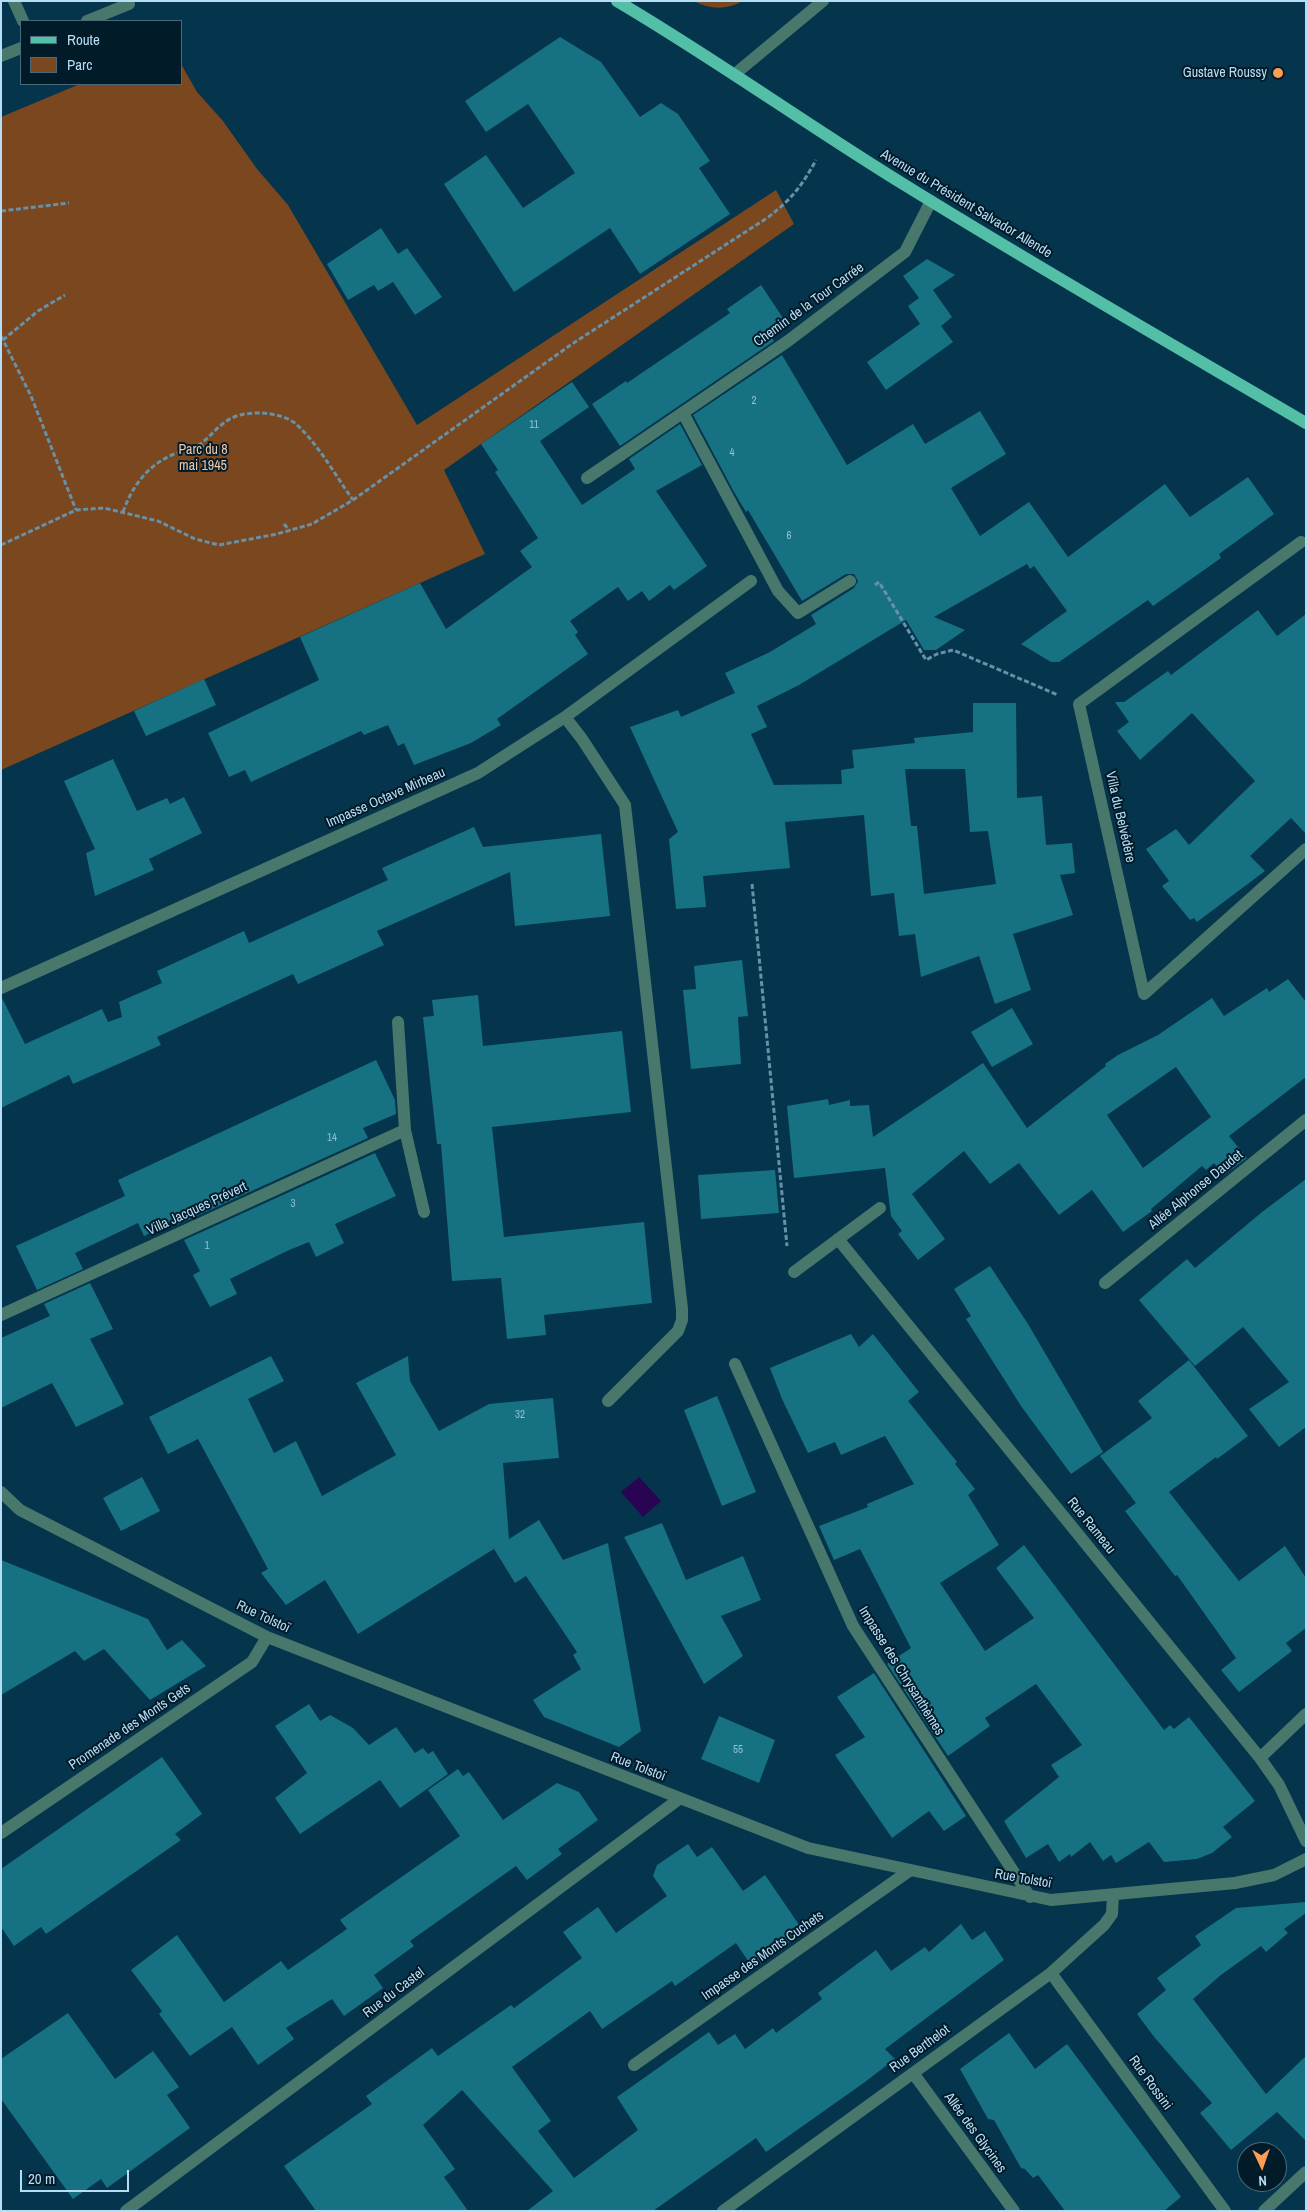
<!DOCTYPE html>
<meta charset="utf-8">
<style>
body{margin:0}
#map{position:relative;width:1307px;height:2212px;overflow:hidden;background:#05354c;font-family:"Archivo Narrow",sans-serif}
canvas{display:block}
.frame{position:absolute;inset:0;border:2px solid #b7ddf5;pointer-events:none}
.legend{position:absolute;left:20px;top:20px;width:162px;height:65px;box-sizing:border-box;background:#021b29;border:1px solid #4a697b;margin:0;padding:6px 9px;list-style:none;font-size:15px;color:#b7ddf5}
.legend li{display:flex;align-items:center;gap:10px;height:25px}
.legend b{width:25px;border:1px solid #4a697b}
.north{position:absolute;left:1237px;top:2142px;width:50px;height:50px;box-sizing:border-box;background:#021b29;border:1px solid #4a697b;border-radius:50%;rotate:177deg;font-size:14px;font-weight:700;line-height:20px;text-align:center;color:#b7ddf5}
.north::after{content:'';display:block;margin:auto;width:18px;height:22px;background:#fd9d54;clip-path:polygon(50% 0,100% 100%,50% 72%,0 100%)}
.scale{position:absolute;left:20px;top:2170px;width:109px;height:22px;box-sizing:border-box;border:2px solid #b7ddf5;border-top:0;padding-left:6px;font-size:15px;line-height:18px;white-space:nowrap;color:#b7ddf5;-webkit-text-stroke:4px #021b29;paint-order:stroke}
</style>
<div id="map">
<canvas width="1307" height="2212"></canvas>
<div class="frame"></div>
<ul class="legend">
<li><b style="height:6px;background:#52bfa6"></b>Route</li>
<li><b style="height:14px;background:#7b471e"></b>Parc</li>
</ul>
<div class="north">N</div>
<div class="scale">20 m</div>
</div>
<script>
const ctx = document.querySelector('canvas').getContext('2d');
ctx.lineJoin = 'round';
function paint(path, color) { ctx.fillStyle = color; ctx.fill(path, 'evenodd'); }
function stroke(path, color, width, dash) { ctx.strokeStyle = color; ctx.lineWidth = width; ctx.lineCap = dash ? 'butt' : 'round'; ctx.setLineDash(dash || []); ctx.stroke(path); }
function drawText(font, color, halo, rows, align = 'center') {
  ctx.font = font + ' "Archivo Narrow",sans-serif'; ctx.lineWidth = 4; ctx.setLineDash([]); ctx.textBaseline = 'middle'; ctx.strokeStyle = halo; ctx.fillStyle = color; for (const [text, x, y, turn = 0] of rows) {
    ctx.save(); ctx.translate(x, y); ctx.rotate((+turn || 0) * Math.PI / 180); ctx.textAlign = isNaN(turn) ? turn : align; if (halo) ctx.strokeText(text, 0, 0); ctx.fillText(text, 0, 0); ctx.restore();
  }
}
paint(new Path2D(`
 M694,1H743C726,10 711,10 694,1Z
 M181,64L197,92L223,121L257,169L288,205L417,425L776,190L794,224L444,470L485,554L1,770V117L80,84H181Z`), '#7b471e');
paint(new Path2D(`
 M639,1477L661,1501L643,1517L621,1492Z`), '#280453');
paint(new Path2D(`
 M560,37L601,62L640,117L661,103L678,114L710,161L699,168L730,214L640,274L610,228L514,292L444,184L486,155L523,208L575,173L528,104L486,132L465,101Z
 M381,228L398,254L407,248L442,297L415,315L393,282L378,291L374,285L348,300L327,264Z
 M927,259L955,275L933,290L952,317L941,326L953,342L886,390L867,362L920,324L908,306L919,298L903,276Z
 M761,285L785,321L769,332L774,341L620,446L592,404L626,381L627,383L730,313L727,309Z
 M782,355L847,465L913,424L925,444L980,411L1006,454L951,488L980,536L1029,502L1068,557L1165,484L1190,517L1248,477L1274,514L1219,554L1221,558L1153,606L1148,600L1059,662H1051L1021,644L1067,611L1034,566L1030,569L1027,564L934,617L965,630L936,650H924L906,620L799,685L757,706L767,727L751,734L774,785L842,784L841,770L854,768L852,750L915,743L914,738L973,732V703H1016L1017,798L1042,796L1046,845L1072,843L1075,873L1060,875L1073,915L1013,934L1031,990L995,1004L979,956L921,977L915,934L899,936L894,893L871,896L864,815L785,822L790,868L703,876L706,907L676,909L669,839L678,832L630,727L678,710L681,717L735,693L725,673L770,652L816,624L811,615L854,588L858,581L854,574H846L802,601L748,510L746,512L734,492L693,415ZM905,769H965L970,832L988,831L996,884L924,894L917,826H911Z
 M572,382L589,407L540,441L582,505L635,469L629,459L680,424L702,465L656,491L707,566L674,590L670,585L649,601L642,591L628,601L618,587L570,621L578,632L575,635L588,654L497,719L501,725L471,743L414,765L404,743L398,746L388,725L364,735L361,731L251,782L245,770L229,777L208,733L319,680L300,637L420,583L446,629L532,567L520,551L538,538L495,472L498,470L481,444Z
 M1258,610L1277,636L1306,614V834L1291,818L1250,856L1265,871L1197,922L1194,918L1190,920L1162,886L1169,881L1146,849L1176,829L1189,845L1255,781L1192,713L1140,760L1117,731L1129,722L1115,702H1124L1168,671L1171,675Z
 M204,679L216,705L146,736L134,711Z
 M113,759L137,811L167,798L170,804L184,797L202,833L149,859L154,870L95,896L86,853L95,849L64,781Z
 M474,827L483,847L601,834L610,916L515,926L510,872L377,931L384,945L298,984L293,974L157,1037L161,1045L73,1084L69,1075L1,1108V996L25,1044L102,1009L108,1022L122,1017L119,1002L162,983L157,971L244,931L249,943L388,880L382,868Z
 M742,960L748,1016L738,1017L741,1064L691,1069L683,990L696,989L694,966Z
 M1288,979L1306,1002V1077L1229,1136L1247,1158L1224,1175L1214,1163L1206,1170L1202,1166L1151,1209L1152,1211L1123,1232L1092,1190L1059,1215L1019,1163L990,1184L964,1151L912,1194L945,1239L918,1260L898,1234L902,1231L891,1216L885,1168L794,1178L787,1106L828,1099L829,1105L850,1100V1106L869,1105L873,1137L983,1063L1027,1128L1106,1066L1105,1064L1118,1055L1158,1035L1212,998L1224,1016L1267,988L1269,992ZM1176,1067L1211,1117L1143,1168L1107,1115Z
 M478,995L483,1046L622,1031L631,1112L492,1127L504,1237L644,1222L652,1303L544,1315L546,1335L507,1339L501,1278L452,1281L441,1144H437L423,1017L434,1016L432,1000Z
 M1012,1008L1033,1044L992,1067L971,1032Z
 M376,1060L395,1100L396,1114L363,1128L368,1138L177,1225L175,1221L144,1236L138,1223L75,1253L83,1269L37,1290L16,1246L125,1196L118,1180Z
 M375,1153L396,1196L335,1224L344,1243L316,1257L309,1242L289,1250L230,1279L237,1294L210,1307L193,1275L200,1271L184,1240Z
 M775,1170L779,1213L701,1219L698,1175Z
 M1306,1179V1427L1279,1447L1249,1409L1289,1382L1243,1327L1195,1366L1139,1300L1187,1259L1195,1268L1262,1212Z
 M990,1266L1028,1324L1103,1452L1071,1474L1021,1406L966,1319L971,1316L954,1289Z
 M90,1283L113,1329L90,1339L124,1404L76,1427L52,1383L1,1408V1338L50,1316L44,1304Z
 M851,1334L859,1347L873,1334L919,1392L908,1401L957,1462L955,1464L975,1489L968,1495L999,1545L940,1583L985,1651L1034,1618L996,1568L1024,1545L1164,1730L1170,1725L1174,1729L1189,1717L1255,1801L1223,1827L1232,1837L1212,1853L1197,1859L1164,1862L1149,1842L1116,1863L1111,1855L1103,1861L1090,1842L1071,1857L1070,1854L1059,1862L1048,1844L1026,1858L1004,1821L1059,1777L1051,1765L1082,1745L1036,1684L985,1718L990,1726L948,1756L887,1664L911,1648L860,1549L834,1560L819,1526L868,1507L867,1504L914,1484L885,1436L841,1455L835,1442L808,1453L782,1399L770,1368Z
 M271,1356L284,1381L248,1399L274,1453L296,1441L322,1496L396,1455L356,1383L408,1356L410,1381L439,1431L489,1404L553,1398L559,1458L503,1463L509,1539L539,1520L563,1560L608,1543L641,1731L619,1747L544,1717L533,1700L581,1669L573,1655L577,1652L526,1576L515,1583L494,1549L505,1542L358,1634L325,1580L286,1605L261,1573L268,1569L198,1439L168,1454L149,1417Z
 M1189,1360L1248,1436L1217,1459L1216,1457L1169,1492L1239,1581L1285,1546L1306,1578V1628L1286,1643L1292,1651L1239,1692L1221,1670L1236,1658L1177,1575L1175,1576L1125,1511L1136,1503L1100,1456L1152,1418L1138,1401Z
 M717,1396L756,1492L722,1506L684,1410Z
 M142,1477L160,1511L121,1531L103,1498Z
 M662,1523L686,1580L743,1556L761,1600L721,1616L743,1656L704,1684L624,1537Z
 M1,1560L148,1619L167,1650L182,1640L206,1666L150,1700L104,1649L84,1661L75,1651L1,1695Z
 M874,1673L966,1816L944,1831L929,1811L892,1838L835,1755L865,1737L837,1697Z
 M309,1704L320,1721L330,1715L353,1728L369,1745L396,1727L415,1753L423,1748L428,1754L433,1751L448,1774L400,1808L380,1780L300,1834L275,1798L307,1773L275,1726Z
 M719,1716L775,1740L759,1783L701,1759Z
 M162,1757L202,1814L175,1834L181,1840L46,1934L41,1927L14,1946L1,1927V1869Z
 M458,1769L463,1776L469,1772L503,1820L557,1783L579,1792L598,1820L558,1849L562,1854L527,1880L516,1866L410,1941L414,1946L374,1975L383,1988L344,2016L332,1999L286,2028L294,2039L258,2065L232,2027L190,2056L159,2014L162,2011L131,1970L177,1935L224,2002L281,1961L288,1970L347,1929L340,1920L460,1836L428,1790Z
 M688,1844L697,1857L712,1847L743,1891L765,1875L804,1932L753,1968L736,1943L675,1986L672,1981L602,2029L590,2011L512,2067L551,2121L538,2131L574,2178L638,2130L617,2097L709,2032L718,2045L735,2034L745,2049L773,2028L776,2033L822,1999L818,1993L876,1950L891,1971L925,1947L929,1952L961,1924L972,1940L985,1931L1004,1960L885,2049L895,2059L865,2082L766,2152L756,2138L653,2211H527L553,2191L462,2090L423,2125L455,2169L444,2177L468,2211H316L284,2166L372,2104L366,2096L432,2048L438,2056L511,2005L514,2008L582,1958L563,1932L598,1907L616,1933L667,1896L653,1876L657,1865Z
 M1306,1902V1913L1284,1929L1288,1933L1266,1952L1261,1946L1221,1975L1193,1999L1266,2094L1306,2056V2141L1277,2112L1231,2150L1200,2113L1212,2103L1155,2038L1137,2014L1166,1990L1157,1978L1201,1945L1195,1936L1236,1908Z
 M68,2013L115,2079L153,2051L179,2087L167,2095L190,2128L107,2188L101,2179L73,2199L1,2099V2059Z
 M1009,2033L1035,2069L1067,2044L1181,2197L1164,2211H1065L1038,2175L1033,2178L1025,2169L1021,2168L994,2120L988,2119L960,2069Z`), '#167183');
stroke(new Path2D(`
 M1,211L69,203
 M1,336L31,396L76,510
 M3,340L38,311L65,295
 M200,444L205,449
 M123,512C132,486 148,465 174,454C180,452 187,451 192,449C209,441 217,424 234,417C251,410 282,412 296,424C319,445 335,475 353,500
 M284,524L290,531
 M1,545L76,510L104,508L158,521L195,539L219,545L277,534L312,524L353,500L572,344L767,218C791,200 802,186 816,160
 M875,585L879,582L926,660L937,654L953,650L1058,695
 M752,884L787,1246`), '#6791a9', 3, [5, 2.5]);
stroke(new Path2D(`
 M14,1L23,21
 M87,21L129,4
 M1,56L21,48
 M735,74L823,1
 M683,413L778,591L798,613L850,581
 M587,478L788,341L905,252L931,201
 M1301,542L1079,704L1144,994L1306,849
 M565,717L582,739L625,805L682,1309V1320L678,1331L608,1401
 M1,988L478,773L565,717L751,581
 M398,1022L405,1130L424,1212
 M838,1239L1260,1758L1279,1785L1306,1841
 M794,1272L880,1208
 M1105,1283L1306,1120
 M1,1315L405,1130
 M735,1364L853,1626L1030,1897
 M1,1492L20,1510L267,1637L808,1848L1051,1900L1235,1883L1274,1875L1306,1859
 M1260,1758L1306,1714
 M1,1833L252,1662L267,1637
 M1051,1973L1225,2211
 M634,2065L909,1871
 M913,2073L1014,2211
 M126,2211L679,1799
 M723,2211L1051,1973L1104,1925L1112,1914L1113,1895
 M1264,2211L1306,2172`), '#48786c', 12);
stroke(new Path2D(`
 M617,1C717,60 810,127 908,187C1039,268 1173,345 1306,423`), '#52bfa6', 12);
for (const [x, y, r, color] of [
 [1278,73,6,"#fd9d54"]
]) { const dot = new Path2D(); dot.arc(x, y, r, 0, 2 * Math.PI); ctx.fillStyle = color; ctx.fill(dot); stroke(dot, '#021b29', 2); }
drawText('11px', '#8fc2d8', null, [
 ["2",754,401],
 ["11",534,425],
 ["4",732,453],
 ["6",789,536],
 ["14",332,1138],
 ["3",293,1204],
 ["1",207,1246],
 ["32",520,1415],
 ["55",738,1750]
]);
drawText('14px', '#b7ddf5', '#021b29', [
 ["Gustave Roussy",1267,73]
], 'right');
drawText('14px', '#b7ddf5', '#021b29', [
 ["Avenue du Président Salvador Allende",966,204,31],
 ["Chemin de la Tour Carrée",809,305,-36],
 ["Impasse Octave Mirbeau",386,798,-24],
 ["Villa du Belvédère",1120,817,77],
 ["Allée Alphonse Daudet",1196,1190,-39],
 ["Villa Jacques Prévert",197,1209,-25],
 ["Rue Rameau",1091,1526,51],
 ["Rue Tolstoï",263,1617,25],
 ["Impasse des Chrysanthèmes",901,1671,58],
 ["Promenade des Monts Gets",130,1727,-34],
 ["Rue Tolstoï",638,1767,21],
 ["Rue Tolstoï",1023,1879,10],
 ["Impasse des Monts Cuchets",763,1956,-35],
 ["Rue du Castel",394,1993,-37],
 ["Rue Berthelot",920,2049,-36],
 ["Rue Rossini",1150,2083,54],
 ["Allée des Glycines",975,2133,54]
]);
drawText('14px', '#f0c6a9', '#021b29', [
 ["Parc du 8",203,450],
 ["mai 1945",203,466]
]);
</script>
